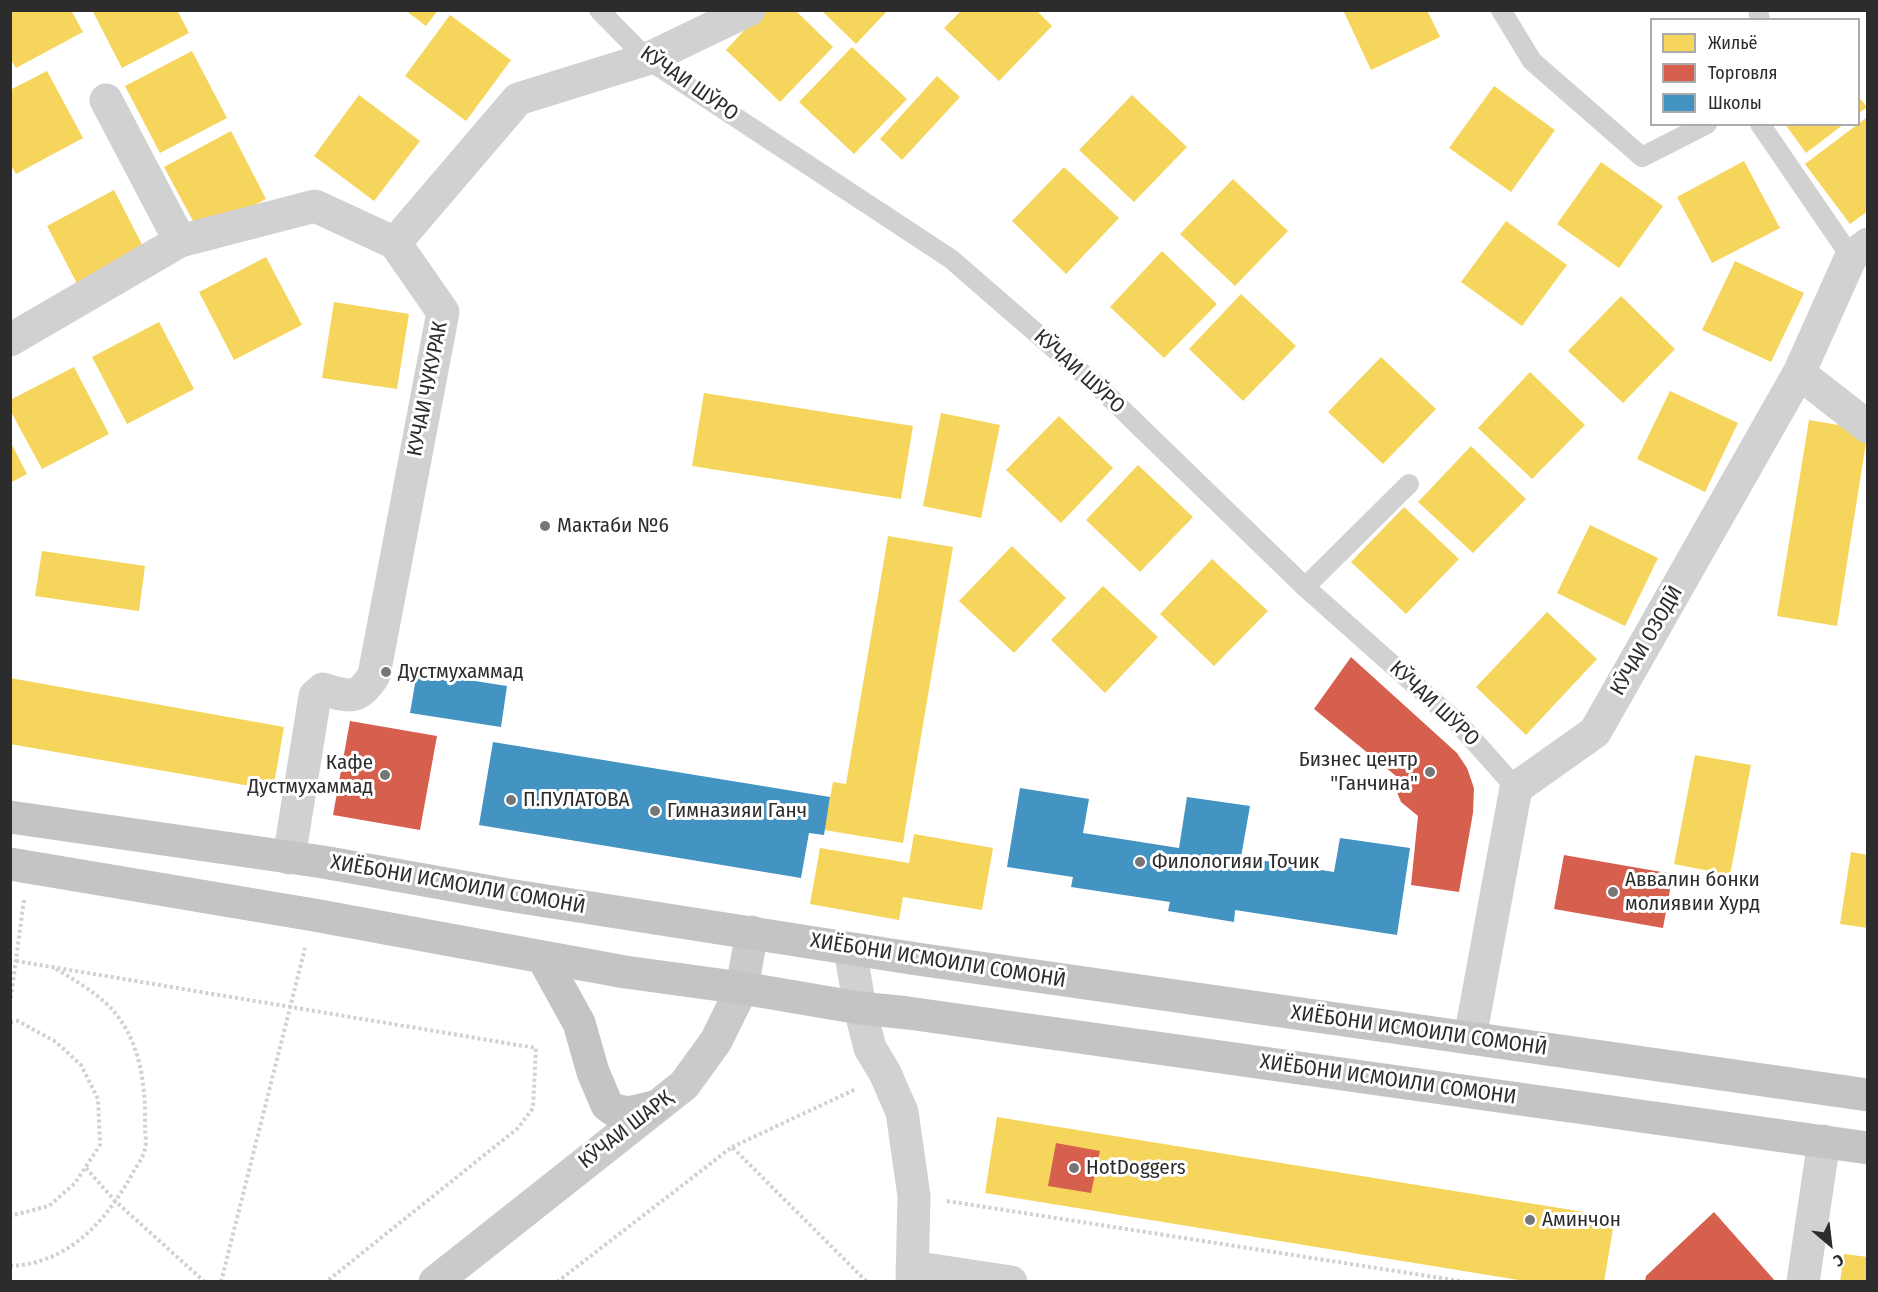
<!DOCTYPE html>
<meta charset="utf-8">
<style>
body{margin:0}
#map{position:relative;width:1878px;height:1292px;overflow:hidden;background:#fff;font-family:"Fira Sans Condensed",sans-serif}
canvas{display:block}
.frame{position:absolute;inset:0;border:12px solid #2c2c2c;pointer-events:none}
.legend{position:absolute;left:1650px;top:18px;width:210px;height:108px;box-sizing:border-box;background:#fff;border:2px solid #ababab;margin:0;padding:8px 10px;list-style:none;font-size:18px;color:#2c2c2c}
.legend li{display:flex;align-items:center;gap:12px;height:30px}
.legend b{width:30px;border:2px solid #ababab}
.north{position:absolute;left:1800px;top:1214px;width:60px;height:60px;-webkit-text-stroke:4px #fff;paint-order:stroke;rotate:152deg;font-size:16px;font-weight:700;line-height:24px;text-align:center;color:#2c2c2c}
.north::after{content:'';display:block;margin:auto;width:21px;height:27px;background:#2c2c2c;clip-path:polygon(50% 0,100% 100%,50% 72%,0 100%)}
</style>
<div id="map">
<canvas width="1878" height="1292"></canvas>
<div class="frame"></div>
<ul class="legend">
<li><b style="height:16px;background:#f6d55c"></b>Жильё</li>
<li><b style="height:16px;background:#d6604d"></b>Торговля</li>
<li><b style="height:16px;background:#4393c3"></b>Школы</li>
</ul>
<div class="north">С</div>
</div>
<script>
const ctx = document.querySelector('canvas').getContext('2d');
ctx.lineJoin = 'round';
function paint(path, color) { ctx.fillStyle = color; ctx.fill(path, 'evenodd'); }
function stroke(path, color, width, dash) { ctx.strokeStyle = color; ctx.lineWidth = width; ctx.lineCap = dash ? 'butt' : 'round'; ctx.setLineDash(dash || []); ctx.stroke(path); }
function drawText(font, color, halo, rows, align = 'center') {
  ctx.font = font + ' "Fira Sans Condensed",sans-serif'; ctx.lineWidth = 6; ctx.setLineDash([]); ctx.textBaseline = 'middle'; ctx.strokeStyle = halo; ctx.fillStyle = color; for (const [text, x, y, turn = 0] of rows) {
    ctx.save(); ctx.translate(x, y); ctx.rotate((+turn || 0) * Math.PI / 180); ctx.textAlign = isNaN(turn) ? turn : align; if (halo) ctx.strokeText(text, 0, 0); ctx.fillText(text, 0, 0); ctx.restore();
  }
}
paint(new Path2D(`
 M10,10H71L83,32L16,68L10,58Z
 M92,10H177L189,33L122,68Z
 M405,10H438L426,26Z
 M763,10H795L833,47L780,102L726,50Z
 M821,10H888L856,44Z
 M962,10H1036L1052,26L999,81L944,28Z
 M1343,10H1427L1440,37L1371,70Z
 M450,15L511,60L466,121L405,76Z
 M852,47L907,99L854,154L799,102Z
 M192,51L227,118L160,153L125,86Z
 M47,71L83,138L16,174L10,164V90Z
 M937,76L960,97L902,160L880,139Z
 M1494,86L1555,130L1511,192L1449,148Z
 M359,95L420,141L374,201L314,156Z
 M1132,95L1187,147L1134,202L1079,150Z
 M1858,96L1867,107L1858,114Z
 M1866,118L1868,211L1850,224L1805,164Z
 M1785,124H1844L1806,153Z
 M231,131L266,199L200,234L164,167Z
 M1744,161L1780,228L1712,263L1677,197Z
 M1601,162L1663,206L1619,268L1557,224Z
 M1064,167L1119,218L1066,274L1012,221Z
 M1233,179L1288,231L1235,286L1180,234Z
 M114,190L149,258L82,293L47,226Z
 M1506,221L1567,265L1522,326L1461,282Z
 M1162,251L1217,304L1164,358L1110,307Z
 M266,257L302,325L234,360L199,292Z
 M1735,261L1804,293L1771,362L1702,330Z
 M1241,294L1296,346L1243,401L1189,349Z
 M1621,296L1675,349L1623,403L1568,351Z
 M334,302L409,314L397,389L322,378Z
 M159,322L194,389L127,424L92,357Z
 M1381,357L1436,409L1383,464L1328,412Z
 M74,367L109,434L42,469L10,410V400Z
 M1530,372L1585,425L1532,479L1478,428Z
 M1670,391L1738,423L1705,492L1637,459Z
 M704,393L913,426L901,499L692,466Z
 M941,413L1000,425L981,518L923,506Z
 M1059,416L1113,468L1061,523L1006,470Z
 M1809,420L1868,430L1837,626L1777,616Z
 M10,441L27,474L10,483Z
 M1471,446L1526,499L1473,553L1418,502Z
 M1138,465L1193,517L1140,572L1086,520Z
 M1404,507L1459,559L1406,614L1351,562Z
 M1590,525L1658,558L1625,626L1557,593Z
 M888,536L953,547L903,843L824,830L833,782L846,784Z
 M1012,546L1066,598L1014,653L959,601Z
 M42,551L145,566L139,611L35,596Z
 M1212,559L1268,611L1214,666L1160,614Z
 M1103,586L1158,637L1105,693L1051,640Z
 M1547,612L1597,659L1526,735L1476,687Z
 M10,678L284,727L273,790L10,744Z
 M1695,755L1751,765L1730,875L1674,864Z
 M914,834L993,848L982,910L903,897L899,920L810,904L820,848L909,863Z
 M1851,852L1868,855V928L1840,924Z
 M997,1117L1615,1217L1604,1282H1531L985,1193Z
 M1844,1254L1868,1257V1282H1840Z`), '#f6d55c');
paint(new Path2D(`
 M1351,657L1457,753L1467,768L1474,788L1473,813L1459,892L1411,885L1418,816L1401,802L1396,790V776L1314,709Z
 M350,721L437,736L420,830L333,815Z
 M1564,855L1673,874L1663,928L1554,909Z
 M1056,1143L1100,1151L1091,1193L1048,1186Z
 M1714,1212L1776,1282H1645L1646,1276Z`), '#d6604d');
paint(new Path2D(`
 M417,672L507,686L501,727L410,713Z
 M493,742L830,797L824,835L809,833L801,878L479,825Z
 M1020,788L1089,799L1083,833L1179,848L1187,797L1250,806L1241,857L1334,872L1340,838L1410,848L1397,935L1235,910L1234,922L1168,911L1170,902L1071,887L1073,877L1007,867Z`), '#4393c3');
stroke(new Path2D(`
 M16,961L536,1048L533,1108L518,1128L326,1282
 M10,1004L24,900
 M10,1022L18,1021L56,1042L81,1065L98,1099L100,1145L75,1183L49,1206L10,1216
 M732,1147L856,1089
 M86,1168L115,1201L205,1282
 M947,1201L1466,1282
 M10,1266C67,1264 104,1223 130,1178C134,1169 143,1159 145,1149C147,1143 145,1134 145,1127C146,1088 141,1045 116,1014C100,994 74,980 53,967
 M221,1282L305,948
 M557,1282L732,1147L867,1282`), '#d1d1d1', 4, [3, 3]);
stroke(new Path2D(`
 M599,10L647,59L951,259L1103,391L1305,587L1458,723L1516,788
 M1501,10L1532,61L1642,157L1707,124
 M1758,10L1760,20
 M1760,124L1851,257
 M1305,587L1409,484`), '#d1d1d1', 20);
stroke(new Path2D(`
 M106,100L180,241
 M10,340L180,241L315,206L395,243
 M1799,373L1868,427
 M289,858L315,696L323,689C349,697 358,701 374,675L443,312L395,243L518,99L647,59L749,10
 M850,949L860,1008L870,1048L885,1073L902,1112L914,1196L912,1282
 M1470,1038L1516,788L1595,732L1799,373L1851,257L1868,244
 M912,1267L1011,1282
 M1803,1282L1824,1141`), '#d1d1d1', 33);
stroke(new Path2D(`
 M435,1282L684,1085L716,1041L742,988L752,932`), '#cacaca', 33);
stroke(new Path2D(`
 M10,817L323,862L508,895L917,959L1868,1095
 M10,864L314,915L625,972L742,988L860,1008L908,1013L1868,1148
 M543,958L579,1023L593,1072L607,1105L614,1110L628,1113L654,1107`), '#c4c4c4', 33);
for (const [x, y, r, color] of [
 [545,526,6,"#767676"],
 [386,672,6,"#767676"],
 [1430,772,6,"#767676"],
 [385,775,6,"#767676"],
 [511,800,6,"#767676"],
 [655,811,6,"#767676"],
 [1140,862,6,"#767676"],
 [1613,892,6,"#767676"],
 [1074,1168,6,"#767676"],
 [1530,1220,6,"#767676"]
]) { const dot = new Path2D(); dot.arc(x, y, r, 0, 2 * Math.PI); ctx.fillStyle = color; ctx.fill(dot); stroke(dot, '#fff', 2); }
drawText('21px', '#2c2c2c', '#fff', [
 ["КЎЧАИ ШЎРО",689,84,35],
 ["КЎЧАИ ШЎРО",1079,372,42],
 ["КУЧАИ ЧУКУРАК",428,389,-79],
 ["КӮЧАИ ОЗОДӢ",1647,641,-60],
 ["КЎЧАИ ШЎРО",1434,704,43],
 ["ХИЁБОНИ ИСМОИЛИ СОМОНӢ",458,885,10],
 ["ХИЁБОНИ ИСМОИЛИ СОМОНӢ",938,961,9],
 ["ХИЁБОНИ ИСМОИЛИ СОМОНӢ",1419,1031,8],
 ["ХИЁБОНИ ИСМОИЛИ СОМОНИ",1388,1080,8],
 ["КӮЧАИ ШАРҚ",626,1130,-38]
]);
drawText('21px', '#2c2c2c', '#fff', [
 ["Мактаби №6",557,526],
 ["Дустмухаммад",398,672],
 ["Бизнес центр",1418,760,"right"],
 ["\"Ганчина\"",1418,784,"right"],
 ["Кафе",373,763,"right"],
 ["Дустмухаммад",373,787,"right"],
 ["П.ПУЛАТОВА",523,800],
 ["Гимназияи Ганч",667,811],
 ["Филологияи Точик",1152,862],
 ["Аввалин бонки",1625,880],
 ["молиявии Хурд",1625,904],
 ["HotDoggers",1086,1168],
 ["Аминчон",1542,1220]
], 'left');
</script>
